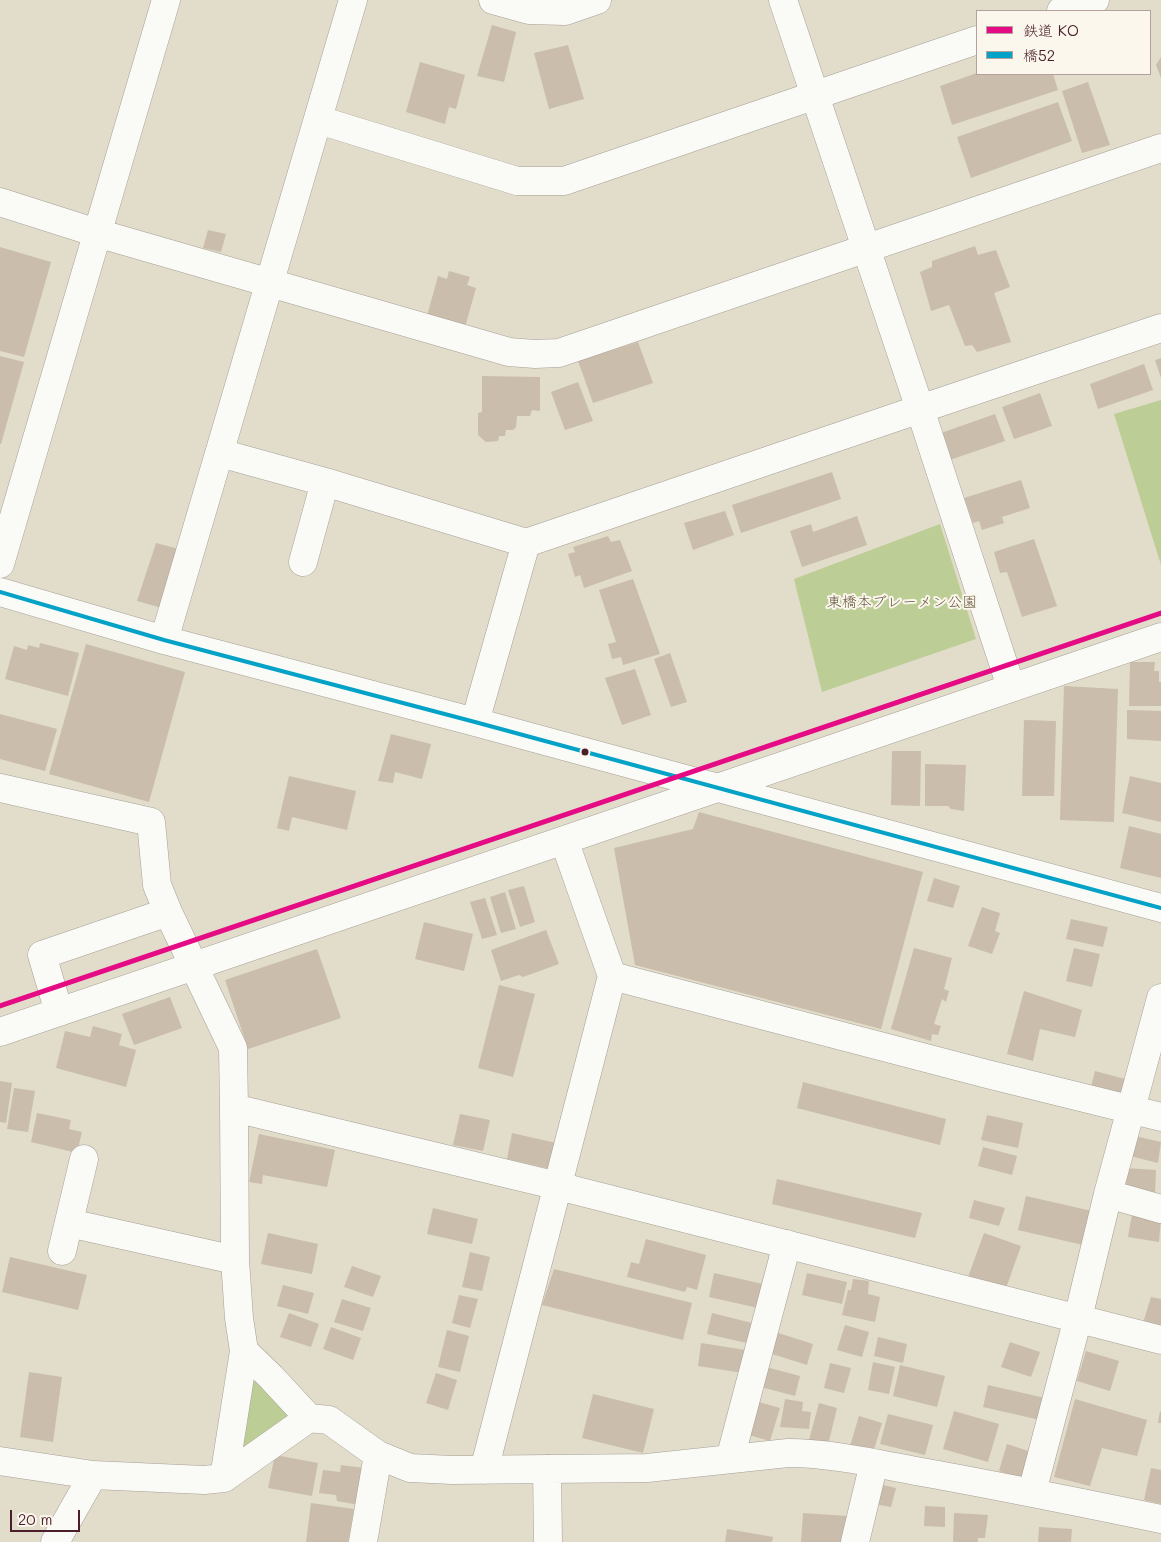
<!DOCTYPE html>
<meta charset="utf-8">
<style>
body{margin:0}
#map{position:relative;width:1161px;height:1542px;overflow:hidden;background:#e1ddca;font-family:Mali,"Klee One",sans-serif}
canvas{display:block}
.legend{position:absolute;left:976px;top:10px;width:175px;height:65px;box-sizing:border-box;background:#fbf7ec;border:1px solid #b4a19f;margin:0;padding:6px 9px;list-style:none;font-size:15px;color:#4a1f2b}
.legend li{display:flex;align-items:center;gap:10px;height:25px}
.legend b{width:25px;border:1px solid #b4a19f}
.scale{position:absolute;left:10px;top:1510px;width:70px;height:22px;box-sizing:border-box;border:2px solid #4a1f2b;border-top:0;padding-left:6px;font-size:15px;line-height:18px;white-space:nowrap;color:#4a1f2b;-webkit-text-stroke:4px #fbf7ec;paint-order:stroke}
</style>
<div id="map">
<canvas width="1161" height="1542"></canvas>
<ul class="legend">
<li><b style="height:6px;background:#e50b84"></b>鉄道 KO</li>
<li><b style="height:6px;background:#04a2c6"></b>橋52</li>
</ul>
<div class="scale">20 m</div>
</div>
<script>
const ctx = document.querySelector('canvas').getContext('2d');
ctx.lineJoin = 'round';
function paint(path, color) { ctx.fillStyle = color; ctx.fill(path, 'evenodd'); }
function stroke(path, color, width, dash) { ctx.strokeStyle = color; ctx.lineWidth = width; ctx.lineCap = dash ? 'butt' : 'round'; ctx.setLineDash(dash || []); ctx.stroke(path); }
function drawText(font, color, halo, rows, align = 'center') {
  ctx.font = font + ' Mali,"Klee One",sans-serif'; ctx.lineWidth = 4; ctx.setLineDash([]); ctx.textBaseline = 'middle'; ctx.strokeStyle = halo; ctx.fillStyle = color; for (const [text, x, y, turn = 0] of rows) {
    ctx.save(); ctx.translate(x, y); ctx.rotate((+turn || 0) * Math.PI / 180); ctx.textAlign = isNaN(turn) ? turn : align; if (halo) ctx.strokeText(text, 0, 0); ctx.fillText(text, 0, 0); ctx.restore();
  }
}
paint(new Path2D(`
 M1161,400V565L1114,414Z
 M940,524L976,639L822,692L794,579Z
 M252,1374L291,1418L240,1454Z`), '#bccd95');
paint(new Path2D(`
 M492,25L516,32L504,82L477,76Z
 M568,45L584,99L549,109L534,53Z
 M1161,57V78L1156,65Z
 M420,62L465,75L456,109L449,107L445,124L406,112Z
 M977,73L1053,74L1058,90L952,125L940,86Z
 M1088,82L1110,145L1082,153L1062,91Z
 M1058,102L1072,141L971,178L957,137Z
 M208,230L226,234L221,252L203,248Z
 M975,246L978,255L996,250L1010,287L994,293L1011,342L977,352L972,345L965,346L949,305L931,311L920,272L932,267V261Z
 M0,247L51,262L24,357L0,351Z
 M449,271L470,277L467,285L476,288L465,327L427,316L438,276L447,279Z
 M638,342L653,383L593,403L578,361Z
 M0,356L24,362L1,444H0Z
 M1161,358V378L1155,360Z
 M1144,364L1153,390L1098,409L1090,384Z
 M482,376L540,377V411L532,410L530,416H517L516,427L513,430H506L505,436H499L498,441L486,442L478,435V413L482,412Z
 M578,382L593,421L565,430L551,392Z
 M1040,393L1052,426L1014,439L1002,407Z
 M995,414L1005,441L950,460L941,433Z
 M832,472L841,499L741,533L732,505Z
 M1021,480L1030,508L1002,517L1004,523L982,530L979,521L973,523L964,498Z
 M725,511L734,535L693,550L684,523Z
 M857,516L867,545L802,567L790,531L811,524L813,532Z
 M608,536L611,542L620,540L632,571L584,588L580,575L575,577L568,554L575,552L573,547Z
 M1034,539L1057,606L1022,617L1007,572L1000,573L994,552Z
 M156,543L179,549L162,608L137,601Z
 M633,579L660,654L623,665L621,657L612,659L608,644L616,642L599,590Z
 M40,643L79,653L68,696L5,679L14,646L27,650L28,645L39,648Z
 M86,644L185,672L149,802L49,774Z
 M670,653L687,702L671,707L654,659Z
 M1130,662H1155L1154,671H1159V682H1161V706H1129Z
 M635,669L651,715L622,725L605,678Z
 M1064,686L1118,689L1114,822L1060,820Z
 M1127,710L1161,711V741L1127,739Z
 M0,714L57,729L45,771L0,759Z
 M1024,720L1056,721L1054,796H1022Z
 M391,734L431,744L422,779L395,772L393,783L378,781Z
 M892,751H921L920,806L891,805Z
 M925,764L966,765L964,811L951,809L948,806H925Z
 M289,776L356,791L347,830L292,817L289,831L277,828Z
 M1130,776L1161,783V822L1122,813Z
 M699,812L923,872L881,1029L635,965L614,848L693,829Z
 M1129,826L1161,834V878L1120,868Z
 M934,878L960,886L953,908L927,901Z
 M524,886L535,922L520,927L508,890Z
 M505,892L516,929L501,933L490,897Z
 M485,898L497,935L482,939L470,902Z
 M982,907L1000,913L995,931L1000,933L992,954L968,946Z
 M1071,919L1108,927L1103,947L1066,939Z
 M424,922L473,934L464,971L415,959Z
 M546,930L559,964L523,977L519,975L501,981L491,950Z
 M914,948L952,958L944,989L949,991L946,1002L942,999L934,1024L941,1026L938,1035L932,1034L931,1041L891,1029Z
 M1074,948L1100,954L1092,987L1066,981Z
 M317,949L341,1018L248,1049L225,980Z
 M499,985L535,994L513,1077L478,1068Z
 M1024,991L1082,1010L1075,1037L1040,1029L1033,1061L1007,1054Z
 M170,997L182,1028L134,1045L122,1014Z
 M93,1026L122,1034L119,1045L136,1050L126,1087L56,1068L65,1031L90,1037Z
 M1095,1071L1129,1080L1124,1099L1090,1091Z
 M0,1081L12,1083L6,1123L0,1122Z
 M803,1082L946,1119L940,1145L797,1108Z
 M14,1088L35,1091L28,1132L7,1129Z
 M37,1113L71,1120L69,1129L82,1132L77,1153L31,1142Z
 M460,1114L490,1120L483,1151L453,1145Z
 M987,1115L1023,1123L1018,1148L981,1140Z
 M512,1133L556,1143L551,1169L507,1159Z
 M259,1134L335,1150L327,1187L263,1175L262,1184L249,1182Z
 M1135,1136L1161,1142L1158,1163L1130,1156Z
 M983,1147L1017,1156L1012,1175L978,1166Z
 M1125,1168L1156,1170L1155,1194L1124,1192Z
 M777,1179L922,1213L915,1238L772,1204Z
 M1026,1196L1092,1211L1083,1245L1018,1230Z
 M974,1200L1005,1208L999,1226L969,1218Z
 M433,1208L478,1219L472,1244L427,1234Z
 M1132,1214L1161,1219L1159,1242L1128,1237Z
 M268,1233L318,1244L312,1274L261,1264Z
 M984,1233L1021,1246L1005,1291L968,1277Z
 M646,1239L706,1255L697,1290L687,1287L685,1292L627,1277L631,1262L639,1264Z
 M470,1252L490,1257L482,1291L462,1287Z
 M10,1257L87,1275L78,1310L2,1292Z
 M352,1266L381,1276L373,1297L344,1287Z
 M554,1269L692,1303L683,1340L542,1305Z
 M714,1273L763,1284L758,1308L709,1297Z
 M807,1273L847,1282L842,1304L802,1295Z
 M853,1279L869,1281L868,1294L880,1297L875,1322L842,1315L848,1290H851Z
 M283,1285L314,1293L308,1314L277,1306Z
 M459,1295L478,1299L470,1328L452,1323Z
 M1151,1297L1161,1299V1328L1143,1323Z
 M342,1299L371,1308L363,1331L334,1322Z
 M289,1313L319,1324L311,1347L280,1337Z
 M712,1313L756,1324L751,1344L707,1334Z
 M845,1325L869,1332L862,1357L837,1350Z
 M331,1327L361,1338L353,1360L323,1349Z
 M447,1330L469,1336L460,1372L438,1367Z
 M775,1332L813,1344L807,1365L769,1353Z
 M878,1337L907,1344L903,1363L874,1356Z
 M1010,1342L1040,1352L1031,1377L1001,1367Z
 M701,1343L746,1350L743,1373L698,1366Z
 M1086,1351L1119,1361L1110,1391L1077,1381Z
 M873,1362L895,1367L889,1394L868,1390Z
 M830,1363L851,1368L844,1393L824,1388Z
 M900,1365L945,1376L937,1407L893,1396Z
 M766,1367L800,1376L795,1396L761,1387Z
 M29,1372L62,1377L53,1442L20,1437Z
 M436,1373L457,1380L448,1410L426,1403Z
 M988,1385L1045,1398L1040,1420L983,1407Z
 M593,1394L654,1409L643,1453L582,1438Z
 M785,1399L803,1402L802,1411L811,1412L809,1429L780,1427Z
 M1075,1399L1147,1420L1137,1456L1102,1448L1090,1486L1054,1477Z
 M759,1402L780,1408L770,1441L749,1435Z
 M819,1403L837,1408L828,1445L809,1440Z
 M954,1411L999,1424L988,1462L943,1449Z
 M1160,1411L1161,1412V1423H1158Z
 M888,1414L933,1425L925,1455L880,1444Z
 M859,1416L882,1423L873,1453L850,1446Z
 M1007,1444L1031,1452L1023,1479L999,1471Z
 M275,1455L318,1463L312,1496L268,1488Z
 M341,1465L365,1468L359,1505L337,1501L336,1495L319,1493L323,1470L340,1472Z
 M1151,1468L1161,1470V1504L1144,1500Z
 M879,1484L896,1488L891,1507L875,1504Z
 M311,1503L354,1509L348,1542H306Z
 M925,1506L945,1507V1527L924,1526Z
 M803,1513L847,1516L845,1542H801Z
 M954,1513L988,1515L985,1538H978V1542H953Z
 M1039,1527L1072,1529L1071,1542H1038Z
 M727,1529L773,1537L772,1542H725Z`), '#cabdab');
const minor = new Path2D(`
 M493,0L529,10L565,11L597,0
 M783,0L920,409L1011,687
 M1061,11L1095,0
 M319,120L517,181H564L977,40
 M0,202L97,233L509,352L535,354L559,353L1161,148
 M220,453L325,482L526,543L920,409L1161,328
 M303,562L325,482
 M0,564L166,0
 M0,592L164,640L475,722L1161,908
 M164,640L353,0
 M475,722L526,543
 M0,788L151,822L157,885L168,912L233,1048L234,1108L558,1186L1161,1340
 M564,840L612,976L987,1074L1161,1117
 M59,1012L42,955L168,912
 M0,1032L1161,637
 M234,1108L235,1260L239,1318L244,1351L271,1377L309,1418
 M1108,1194L1161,1209
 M69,1223L235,1260
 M62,1251L84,1159
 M730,1459L787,1244
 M0,1461L93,1475
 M547,1469L548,1542
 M484,1470L612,976
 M224,1478L244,1351
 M1032,1492L1078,1318L1108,1194L1161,998
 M55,1542L93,1475L204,1480L224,1478L309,1418L329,1420L378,1455L410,1468L452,1470L647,1468L788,1453C833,1453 882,1465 927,1473C1005,1487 1083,1503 1161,1519
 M363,1542L378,1455
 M855,1542L874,1463`);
stroke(minor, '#a79f96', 29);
stroke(minor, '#fafaf7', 28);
stroke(new Path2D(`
 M0,592L164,640L475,722L1161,908`), '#04a2c6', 4);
stroke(new Path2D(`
 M0,1006L1161,613`), '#e50b84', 5);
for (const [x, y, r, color] of [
 [585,752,4.5,"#4a1f2b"]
]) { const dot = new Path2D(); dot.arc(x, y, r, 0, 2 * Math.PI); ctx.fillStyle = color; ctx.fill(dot); stroke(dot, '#fbf7ec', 2); }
drawText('15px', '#675741', '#fbf7ec', [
 ["東橋本ブレーメン公園",902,602]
]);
</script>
